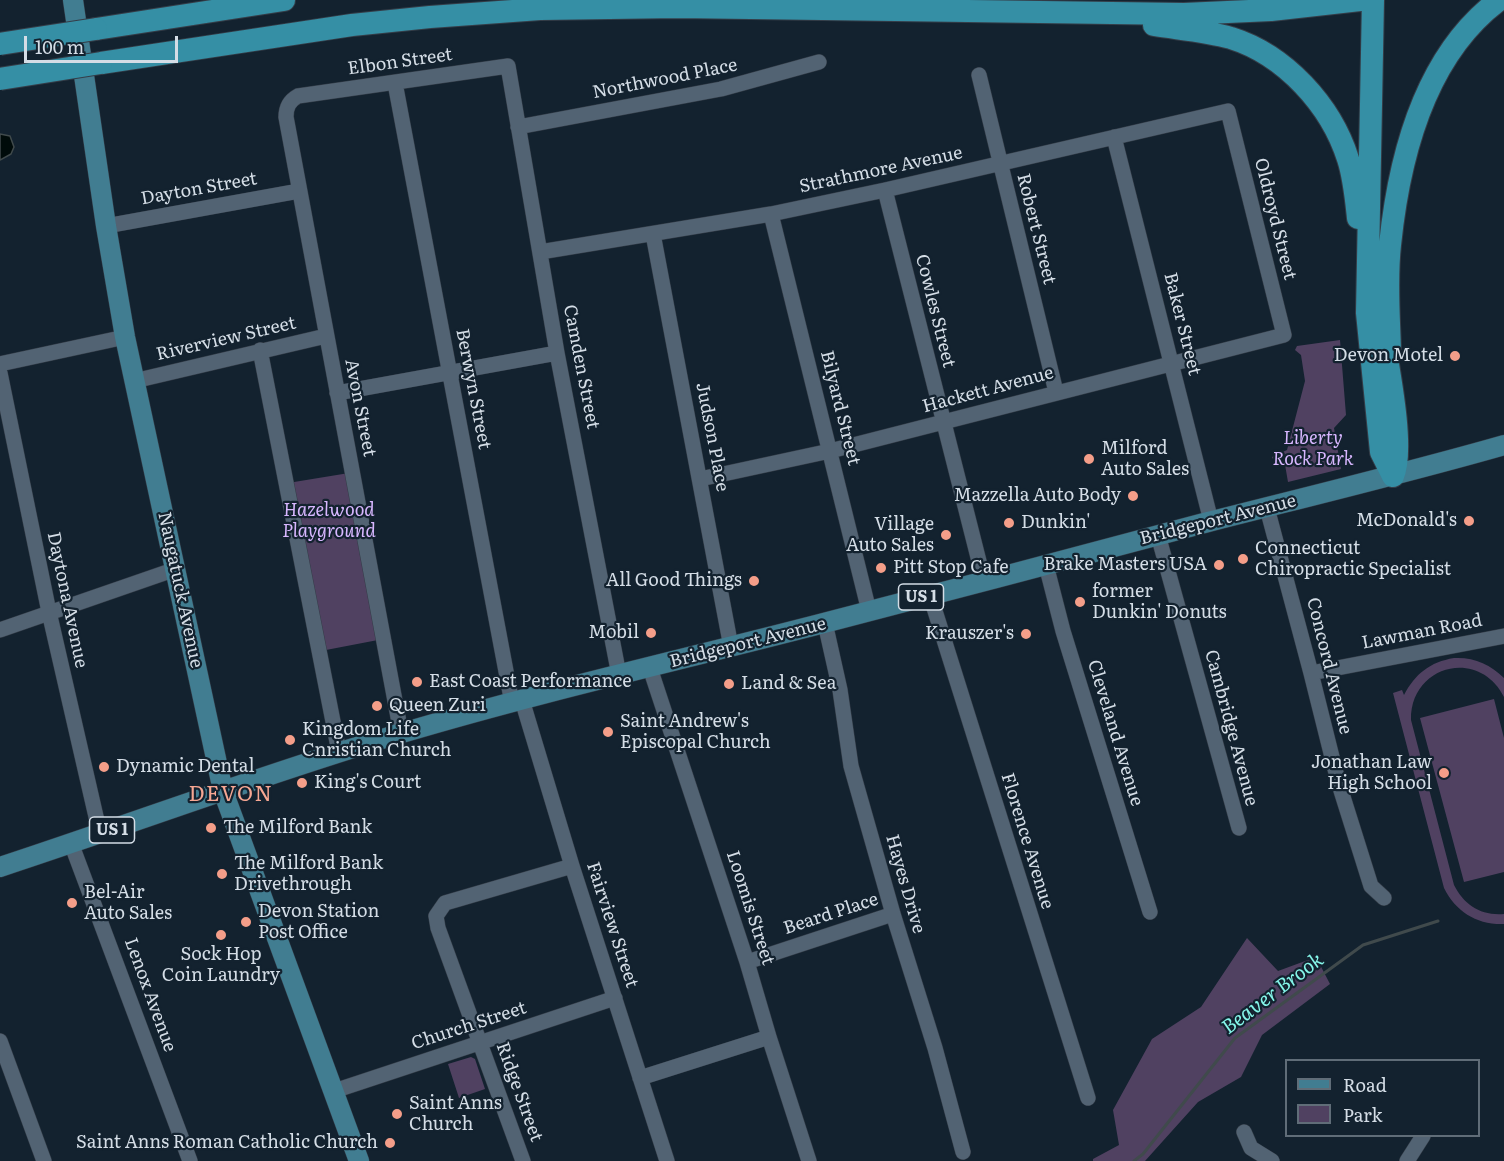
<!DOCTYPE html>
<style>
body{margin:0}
#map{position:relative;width:1504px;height:1161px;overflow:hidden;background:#13222f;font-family:Literata,serif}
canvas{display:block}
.legend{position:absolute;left:1285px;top:1059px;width:195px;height:78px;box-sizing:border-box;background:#13222f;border:2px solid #606d78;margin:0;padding:8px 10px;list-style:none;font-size:18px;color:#d4dde6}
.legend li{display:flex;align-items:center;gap:12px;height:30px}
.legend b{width:30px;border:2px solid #606d78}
.scale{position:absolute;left:24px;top:36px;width:154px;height:27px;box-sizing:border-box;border:3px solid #d4dde6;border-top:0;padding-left:8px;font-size:18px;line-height:21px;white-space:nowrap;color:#d4dde6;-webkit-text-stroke:4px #13222f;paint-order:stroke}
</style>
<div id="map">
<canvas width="1504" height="1161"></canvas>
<ul class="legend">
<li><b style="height:8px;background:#417d91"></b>Road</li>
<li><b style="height:16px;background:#504161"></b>Park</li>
</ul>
<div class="scale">100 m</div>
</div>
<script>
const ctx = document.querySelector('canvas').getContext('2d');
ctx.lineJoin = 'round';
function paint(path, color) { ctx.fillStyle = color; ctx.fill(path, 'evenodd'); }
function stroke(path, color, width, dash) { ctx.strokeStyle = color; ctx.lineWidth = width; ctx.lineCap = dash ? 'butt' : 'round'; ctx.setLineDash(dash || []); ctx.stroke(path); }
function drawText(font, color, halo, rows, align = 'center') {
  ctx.font = font + ' Literata,serif'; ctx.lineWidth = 4.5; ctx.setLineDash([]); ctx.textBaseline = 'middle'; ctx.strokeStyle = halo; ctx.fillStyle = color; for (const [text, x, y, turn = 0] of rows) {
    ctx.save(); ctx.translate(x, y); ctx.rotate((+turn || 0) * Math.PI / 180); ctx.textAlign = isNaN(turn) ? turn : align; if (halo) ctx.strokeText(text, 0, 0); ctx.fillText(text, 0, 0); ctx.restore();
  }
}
paint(new Path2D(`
 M1340,340L1346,415L1334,428L1341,469L1288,482L1284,459H1273L1272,457L1287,450L1305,381L1301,355L1295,350L1297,346Z
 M349,473L378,640L326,650L293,484L294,482Z
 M1454,658C1474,657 1490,664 1504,678V697C1479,647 1410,665 1411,720L1454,885C1464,905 1481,916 1504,914V924C1477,925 1456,912 1444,888L1393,693L1402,690L1404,695C1415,674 1430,662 1454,658Z
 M1494,699L1504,738V872L1464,882L1420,718Z
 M1247,938L1278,971L1316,957L1330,984L1262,1035L1241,1077L1198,1102L1145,1161H1093V1159L1119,1145L1113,1110L1152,1039L1201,1007Z
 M471,1057L475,1059L485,1089L459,1098L448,1064Z`), '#504161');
const water = new Path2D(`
 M0,134L10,136L14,147L11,154L0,160Z`);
paint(water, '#000b0a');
stroke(water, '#404a4c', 1.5);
stroke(new Path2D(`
 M1134,1161L1143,1154L1235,1038L1363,945L1438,921`), '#404a4c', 3);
const minor = new Path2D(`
 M979,75L1056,392
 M395,83L512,703
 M518,127L721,89L819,62
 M1114,137L1211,521
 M885,190L984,581
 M771,214L869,611
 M106,226L299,191
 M653,234L731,647
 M540,252L771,214L885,190L1228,111L1284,335L830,451L700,479
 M260,350L339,752
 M0,364L125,337
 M0,373L49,612L100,834
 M134,381L326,336
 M337,393L557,353
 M1267,508L1311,673L1338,781L1371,886L1384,898
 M1158,535L1239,828
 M1046,565L1063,631L1150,912
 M930,595L1088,1098
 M825,623L840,690L851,766L893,914L935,1048L963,1152
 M0,630L176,569
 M650,668L747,962L769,1037L809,1161
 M1311,673L1504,636
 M522,700L572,866L667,1161
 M401,733L286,117C286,107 289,101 298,96L508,66L557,353L619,675
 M71,843L190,1161
 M747,962L893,914
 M0,1041L44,1161
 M640,1078L769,1037
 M334,1091L615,998
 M1244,1132L1251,1148L1272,1161
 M523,1161L438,928L436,916L445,903L572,866
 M1407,1161L1423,1136`);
const major = new Path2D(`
 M73,0L106,226L125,337L223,791L359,1161
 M0,867C134,823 267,773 402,733C540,692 681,660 820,624C950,591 1078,556 1208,522C1306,497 1406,473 1504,445`);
const highway = new Path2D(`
 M1373,0L1367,313L1381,452L1393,476
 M1154,25C1179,29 1206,31 1231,38C1285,55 1331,105 1348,159C1354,177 1356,199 1358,218
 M96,29L284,0
 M101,63L352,25L430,17L540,9L678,7L1184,14L1271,10L1360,0
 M1383,335C1388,366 1405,449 1393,476
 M1390,350C1389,315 1386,280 1390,245C1399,157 1425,55 1499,0`);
stroke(minor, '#343d48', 16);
stroke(major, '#343d48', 21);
stroke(highway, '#343d48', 24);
stroke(minor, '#526373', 15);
stroke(major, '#417d91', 20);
stroke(highway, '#358fa5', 22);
const highwayBridge = new Path2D(`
 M0,44L96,29
 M0,79L101,63`);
stroke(highwayBridge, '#343d48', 24, []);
stroke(highwayBridge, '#358fa5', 22);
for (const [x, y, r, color] of [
 [1455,356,6,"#f49e89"],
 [1089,459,6,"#f49e89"],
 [1133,496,6,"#f49e89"],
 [1469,521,6,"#f49e89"],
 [1009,523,6,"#f49e89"],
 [946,535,6,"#f49e89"],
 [1243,559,6,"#f49e89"],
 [1219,565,6,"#f49e89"],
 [881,568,6,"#f49e89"],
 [754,581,6,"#f49e89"],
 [1080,602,6,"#f49e89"],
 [651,633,6,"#f49e89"],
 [1026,634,6,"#f49e89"],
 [417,682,6,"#f49e89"],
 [729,684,6,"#f49e89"],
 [377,706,6,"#f49e89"],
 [608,732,6,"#f49e89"],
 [290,740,6,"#f49e89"],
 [104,767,6,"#f49e89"],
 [1444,773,6,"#f49e89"],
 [302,783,6,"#f49e89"],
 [211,828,6,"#f49e89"],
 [222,874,6,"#f49e89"],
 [72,903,6,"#f49e89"],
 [246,922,6,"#f49e89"],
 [221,935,6,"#f49e89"],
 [397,1114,6,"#f49e89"],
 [390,1143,6,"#f49e89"]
]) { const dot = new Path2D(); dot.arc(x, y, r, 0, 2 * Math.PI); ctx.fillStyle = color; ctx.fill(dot); stroke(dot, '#13222f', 2); }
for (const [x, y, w] of [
 [921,597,45],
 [112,830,45]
]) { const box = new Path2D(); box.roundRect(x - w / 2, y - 13, w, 26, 4.5); ctx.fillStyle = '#13222f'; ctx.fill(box); stroke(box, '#d4dde6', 1.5); }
drawText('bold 16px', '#d4dde6', null, [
 ["US 1",921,597],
 ["US 1",112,830]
]);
drawText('18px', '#d4dde6', '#13222f', [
 ["Elbon Street",400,62,-8],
 ["Northwood Place",665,79,-11],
 ["Strathmore Avenue",881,170,-12],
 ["Dayton Street",199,189,-10],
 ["Oldroyd Street",1275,219,76],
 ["Robert Street",1036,229,76],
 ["Cowles Street",935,311,76],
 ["Baker Street",1182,324,76],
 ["Riverview Street",226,339,-13],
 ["Camden Street",581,367,79],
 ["Berwyn Street",473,389,79],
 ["Hackett Avenue",988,390,-15],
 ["Avon Street",360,408,79],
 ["Bilyard Street",840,408,76],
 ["Judson Place",712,437,79],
 ["Bridgeport Avenue",1218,520,-14],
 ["Naugatuck Avenue",180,590,78],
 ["Daytona Avenue",67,600,78],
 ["Lawman Road",1422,632,-11],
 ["Bridgeport Avenue",748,643,-14],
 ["Concord Avenue",1329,666,76],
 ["Cambridge Avenue",1231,728,75],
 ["Cleveland Avenue",1115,733,73],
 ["Florence Avenue",1027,841,73],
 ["Hayes Drive",905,884,74],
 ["Loomis Street",750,908,72],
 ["Beard Place",831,914,-18],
 ["Fairview Street",612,925,72],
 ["Lenox Avenue",150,995,70],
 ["Church Street",469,1026,-18],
 ["Ridge Street",519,1092,70]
]);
drawText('18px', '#d4dde6', '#13222f', [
 ["Devon Motel",1443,356,"right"],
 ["Milford",1101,449],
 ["Auto Sales",1101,470],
 ["Mazzella Auto Body",1121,496,"right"],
 ["McDonald's",1457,521,"right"],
 ["Dunkin'",1021,523],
 ["Village",934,525,"right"],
 ["Auto Sales",934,546,"right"],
 ["Connecticut",1255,549],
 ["Chiropractic Specialist",1255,570],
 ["Brake Masters USA",1207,565,"right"],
 ["Pitt Stop Cafe",893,568],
 ["All Good Things",742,581,"right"],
 ["former",1092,592],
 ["Dunkin' Donuts",1092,613],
 ["Mobil",639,633,"right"],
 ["Krauszer's",1014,634,"right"],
 ["East Coast Performance",429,682],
 ["Land & Sea",741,684],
 ["Queen Zuri",389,706],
 ["Saint Andrew's",620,722],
 ["Episcopal Church",620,743],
 ["Kingdom Life",302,730],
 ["Cnristian Church",302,751],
 ["Jonathan Law",1432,763,"right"],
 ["High School",1432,784,"right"],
 ["Dynamic Dental",116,767],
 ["King's Court",314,783],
 ["The Milford Bank",223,828],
 ["The Milford Bank",234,864],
 ["Drivethrough",234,885],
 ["Bel-Air",84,893],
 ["Auto Sales",84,914],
 ["Devon Station",258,912],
 ["Post Office",258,933],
 ["Sock Hop",221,955,"center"],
 ["Coin Laundry",221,976,"center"],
 ["Saint Anns",409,1104],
 ["Church",409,1125],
 ["Saint Anns Roman Catholic Church",378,1143,"right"]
], 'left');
drawText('italic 18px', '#d8b7ff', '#13222f', [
 ["Liberty",1313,439],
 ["Rock Park",1313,460],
 ["Hazelwood",329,511],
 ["Playground",329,532]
]);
drawText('italic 20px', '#85f5e9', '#13222f', [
 ["Beaver Brook",1273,994,-37]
]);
ctx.letterSpacing = '1.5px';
drawText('21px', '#f7a793', '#13222f', [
 ["DEVON",231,795]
]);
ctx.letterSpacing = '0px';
</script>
